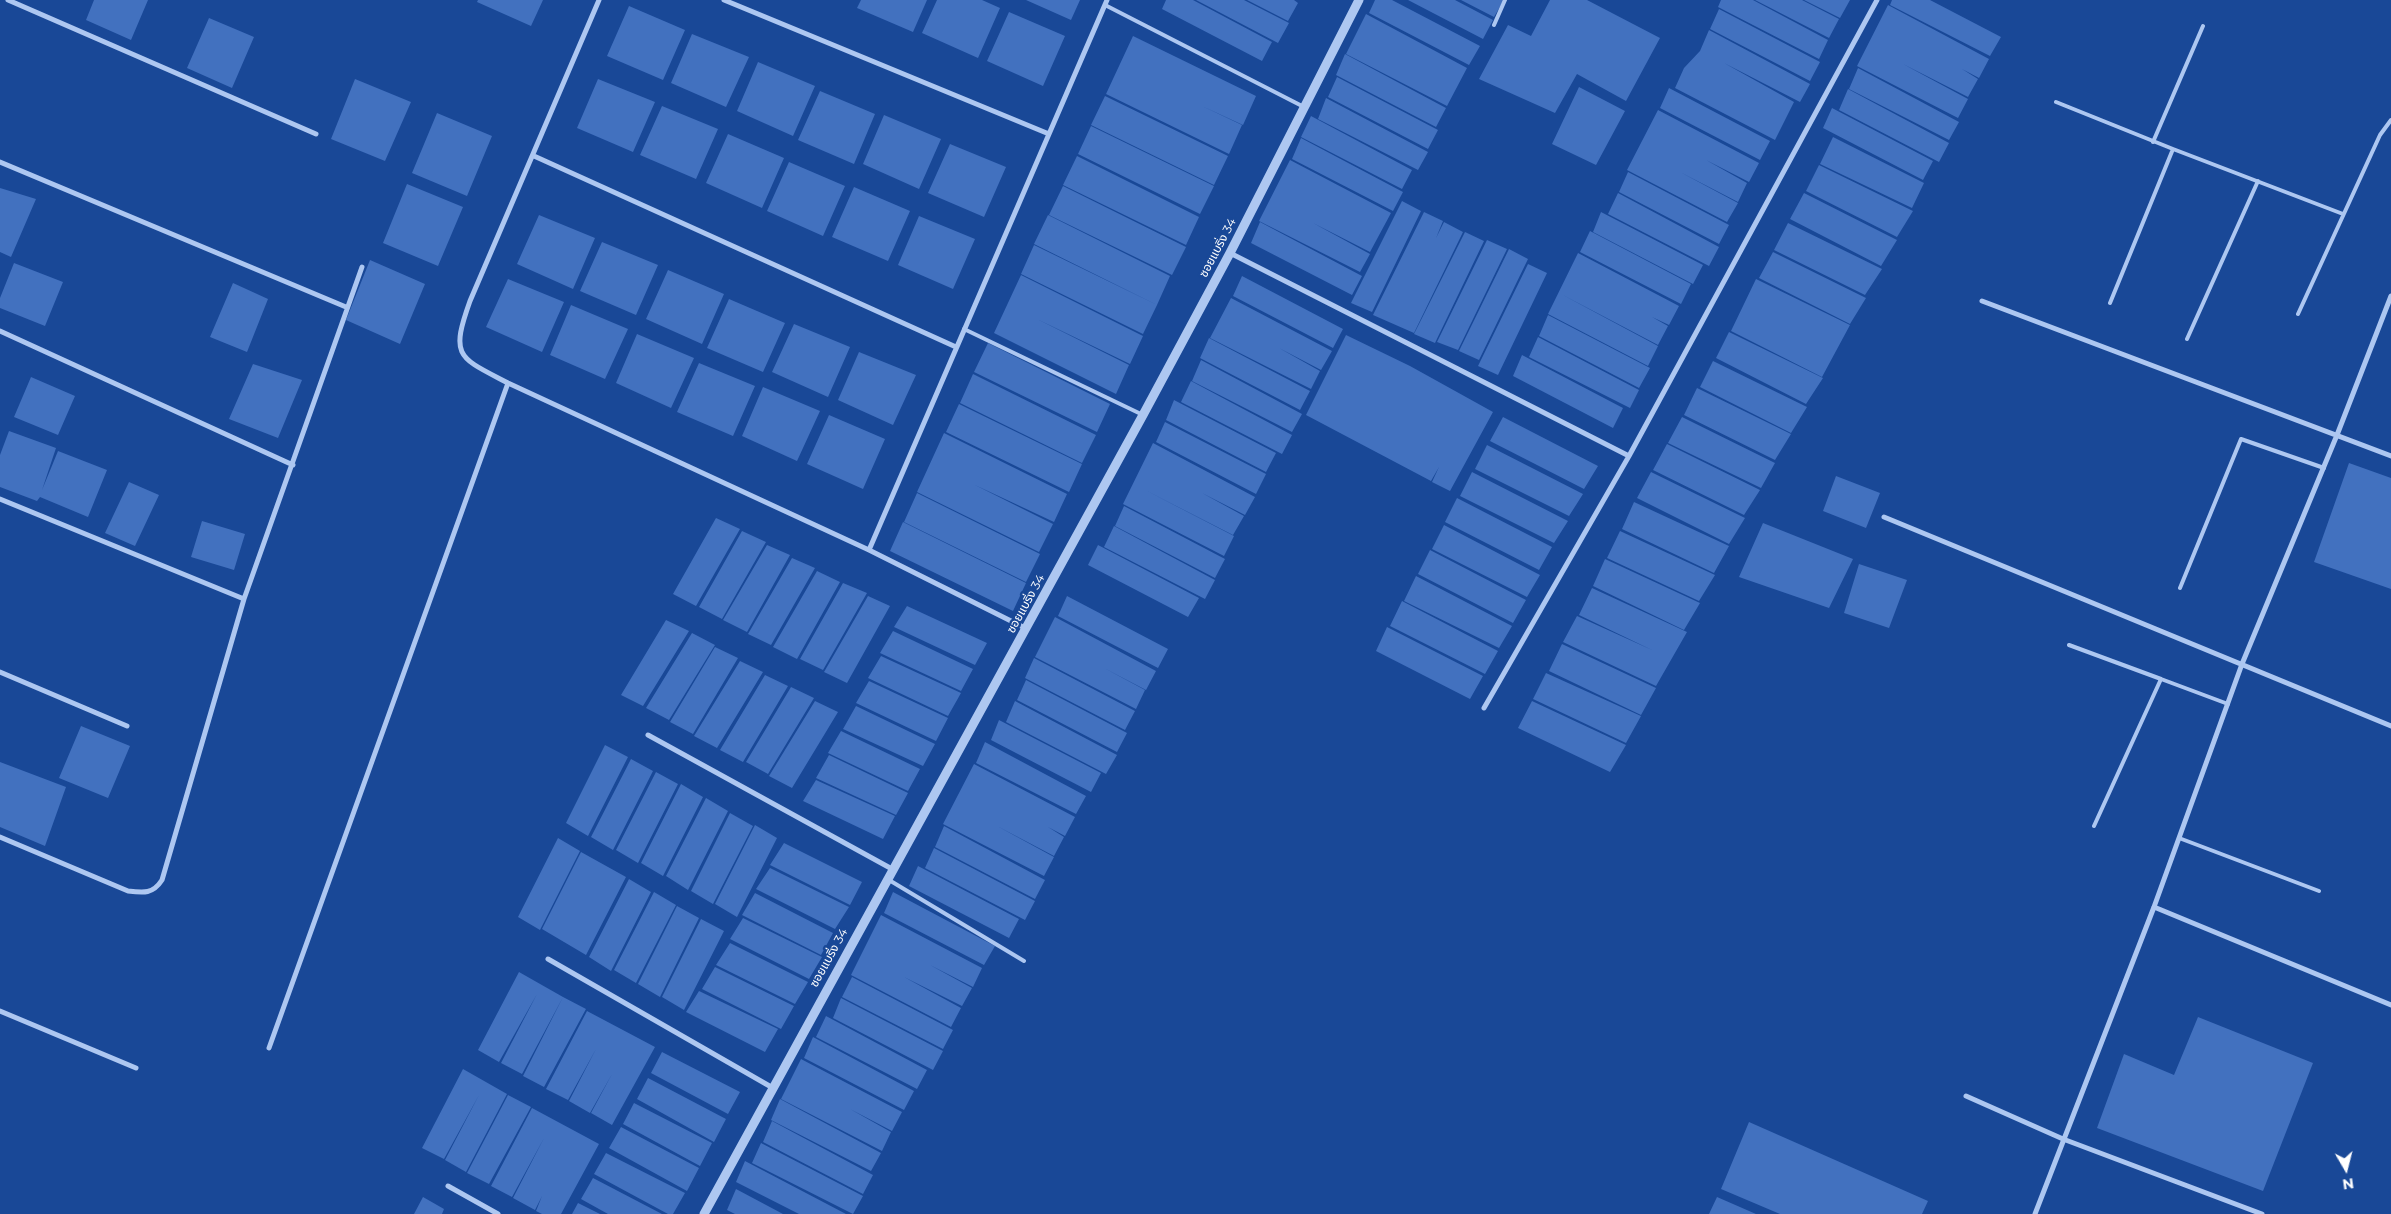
<!DOCTYPE html>
<meta charset="utf-8">
<style>
body{margin:0}
#map{position:relative;width:2391px;height:1214px;overflow:hidden;background:#194897;font-family:Montserrat,sans-serif}
canvas{display:block}
.north{position:absolute;left:2321px;top:1144px;width:50px;height:50px;-webkit-text-stroke:4px #194897;paint-order:stroke;rotate:172deg;font-size:14px;font-weight:700;line-height:20px;text-align:center;color:#fff}
.north::after{content:'';display:block;margin:auto;width:18px;height:22px;background:#fff;clip-path:polygon(50% 0,100% 100%,50% 72%,0 100%)}
</style>
<div id="map">
<canvas width="2391" height="1214"></canvas>
<div class="north">N</div>
</div>
<script>
const ctx = document.querySelector('canvas').getContext('2d');
ctx.lineJoin = 'round';
function paint(path, color) { ctx.fillStyle = color; ctx.fill(path, 'evenodd'); }
function stroke(path, color, width, dash) { ctx.strokeStyle = color; ctx.lineWidth = width; ctx.lineCap = dash ? 'butt' : 'round'; ctx.setLineDash(dash || []); ctx.stroke(path); }
function drawText(font, color, halo, rows, align = 'center') {
  ctx.font = font + ' Montserrat,"Noto Sans Thai",sans-serif'; ctx.lineWidth = 5; ctx.setLineDash([]); ctx.textBaseline = 'middle'; ctx.strokeStyle = halo; ctx.fillStyle = color; for (const [text, x, y, turn = 0] of rows) {
    ctx.save(); ctx.translate(x, y); ctx.rotate((+turn || 0) * Math.PI / 180); ctx.textAlign = isNaN(turn) ? turn : align; if (halo) ctx.strokeText(text, 0, 0); ctx.fillText(text, 0, 0); ctx.restore();
  }
}
paint(new Path2D(`
 M94,0H148L131,40L86,20Z
 M478,0H543L531,26L477,2Z
 M861,0H927L913,32L857,8Z
 M937,0H982L1000,8L978,58L922,33Z
 M1026,0H1080L1071,20Z
 M1166,0H1193L1272,42L1262,61L1162,9Z
 M1196,0H1244L1289,23L1278,43Z
 M1247,0H1294L1298,3L1288,21Z
 M1375,0H1392L1480,46L1469,65L1369,13Z
 M1408,0H1455L1493,20L1483,39Z
 M1461,0H1504L1494,17Z
 M1550,0H1587L1660,38L1626,101L1577,74L1555,113L1479,79L1508,25L1531,36Z
 M1721,0H1753L1828,40L1819,59L1718,7Z
 M1755,0H1802L1839,19L1829,38Z
 M1804,0H1850L1840,18Z
 M1892,0H1930L2001,37L1990,56L1890,5Z
 M1888,5L1989,59L1979,78L1962,69L1978,79L1968,97L1903,64L1968,99L1958,118L1857,66Z
 M629,6L685,30L663,80L607,56Z
 M1719,9L1820,62L1810,81L1710,29Z
 M1009,12L1065,36L1043,86L987,61Z
 M1366,14L1467,68L1447,106L1346,54Z
 M209,18L254,37L232,88L187,68Z
 M1709,30L1810,84L1800,102L1724,63L1794,102L1775,140L1675,88L1684,68L1700,51Z
 M692,34L749,57L726,107L671,83Z
 M1133,36L1256,96L1243,125L1202,106L1242,125L1229,154L1106,94Z
 M1345,54L1446,108L1436,127L1336,75Z
 M758,62L815,86L793,136L737,111Z
 M1858,68L1959,122L1949,140L1849,89Z
 M1337,77L1438,130L1428,149L1328,97Z
 M355,79L411,102L385,161L331,139Z
 M598,79L655,102L633,152L577,128Z
 M1579,87L1625,111L1596,165L1552,144Z
 M1669,88L1770,141L1760,160L1660,108Z
 M1848,89L1949,143L1939,162L1839,110Z
 M820,91L875,114L854,164L798,140Z
 M1105,96L1228,156L1214,185L1091,125Z
 M1326,98L1428,152L1418,170L1318,119Z
 M662,106L718,129L696,179L640,155Z
 M1832,108L1933,161L1923,180L1823,128Z
 M1658,110L1759,163L1749,182L1706,160L1747,183L1738,202L1680,172L1738,203L1727,222L1627,170Z
 M437,113L492,136L467,196L412,173Z
 M884,115L941,139L919,189L863,164Z
 M1311,116L1412,170L1402,189L1301,137Z
 M1091,126L1214,186L1200,214L1078,154Z
 M728,134L784,158L762,208L706,183Z
 M1833,137L1924,183L1912,208L1820,164Z
 M1301,138L1403,192L1393,211L1292,159Z
 M950,144L1006,167L984,217L928,193Z
 M1077,156L1199,217L1186,245L1063,185Z
 M1290,160L1391,213L1370,252L1313,223L1370,254L1360,272L1259,221Z
 M789,162L845,186L823,236L767,211Z
 M1819,165L1913,211L1897,237L1806,191Z
 M1628,172L1729,225L1719,244L1619,192Z
 M407,184L463,207L438,266L383,243Z
 M1063,186L1186,247L1172,275L1049,215Z
 M854,187L910,211L888,261L832,237Z
 M0,188L36,199L11,257L0,252Z
 M1618,193L1719,247L1709,266L1608,214Z
 M1804,193L1897,240L1881,266L1790,219Z
 M1402,201L1421,211L1372,312L1351,303Z
 M1424,212L1443,221L1436,238L1444,222L1463,232L1414,333L1373,315Z
 M1601,212L1703,265L1693,284L1593,232Z
 M539,215L595,238L573,289L517,264Z
 M1048,215L1170,276L1157,305L1034,244Z
 M919,216L975,239L953,289L898,265Z
 M1260,222L1362,276L1352,295L1251,243Z
 M1788,223L1882,269L1865,295L1774,250Z
 M1590,231L1691,284L1681,304L1580,252Z
 M1465,232L1484,241L1435,343L1414,334Z
 M1487,240L1507,249L1458,350L1437,342Z
 M602,242L658,265L636,315L580,291Z
 M1034,245L1157,305L1143,334L1021,274Z
 M1509,249L1528,259L1479,360L1459,351Z
 M1773,252L1866,298L1850,324L1759,278Z
 M1578,253L1679,306L1669,325L1652,317L1668,326L1658,345L1561,294L1658,346L1648,366L1548,314Z
 M370,260L425,284L400,344L346,320Z
 M14,263L63,282L45,326L0,308V298Z
 M1528,264L1547,273L1498,375L1478,366Z
 M668,270L724,294L702,344L646,319Z
 M1021,275L1143,336L1130,364L1037,319L1129,365L1116,394L994,333Z
 M1242,276L1343,329L1333,348L1233,296Z
 M508,279L564,302L542,352L486,327Z
 M1756,279L1850,325L1822,377L1731,331Z
 M233,283L268,299L247,352L210,337Z
 M1231,298L1332,351L1321,370L1279,348L1320,371L1311,389L1210,338Z
 M729,299L785,323L763,372L707,348Z
 M571,305L628,329L605,379L550,355Z
 M1548,315L1650,368L1639,388L1539,336Z
 M794,324L850,347L828,397L772,372Z
 M1729,332L1823,378L1806,404L1716,358Z
 M637,334L694,358L671,408L616,383Z
 M1346,335L1410,366L1493,412L1450,491L1432,482L1439,467L1431,481L1306,415Z
 M1538,337L1639,390L1630,408L1529,357Z
 M1209,338L1310,391L1300,410L1200,358Z
 M988,343L1110,404L1097,432L974,372Z
 M859,352L916,375L893,425L838,400Z
 M1522,355L1623,408L1613,428L1513,376Z
 M1201,360L1302,414L1292,432L1192,381Z
 M1713,361L1807,407L1791,433L1700,387Z
 M699,363L755,386L733,436L677,412Z
 M253,364L302,380L278,438L229,419Z
 M973,374L1096,435L1082,463L960,403Z
 M31,377L75,396L58,435L14,417Z
 M1191,381L1292,435L1282,454L1181,402Z
 M763,387L820,411L797,461L742,436Z
 M1697,388L1791,434L1775,460L1684,415Z
 M1174,400L1276,453L1266,472L1166,420Z
 M959,404L1082,464L1069,492L946,432Z
 M829,415L885,439L863,489L807,464Z
 M1503,417L1598,466L1584,489L1490,441Z
 M1682,417L1775,463L1761,488L1668,443Z
 M1165,422L1266,474L1256,494L1156,442Z
 M9,431L56,448L42,490L58,451L107,470L88,517L40,497L37,501L0,487V455Z
 M944,433L1067,494L1054,522L975,485L1053,524L1039,552L917,492Z
 M1153,443L1255,497L1245,515L1202,493L1244,516L1233,535L1145,490L1234,536L1224,556L1123,504Z
 M1667,444L1760,490L1744,515L1653,470Z
 M1487,445L1583,494L1569,516L1475,469Z
 M2349,463L2391,478V589L2314,562Z
 M1472,472L1568,521L1554,543L1460,496Z
 M1651,472L1745,518L1729,544L1637,498Z
 M1836,476L1880,493L1866,528L1823,511Z
 M129,482L159,495L135,546L105,533Z
 M917,493L1040,554L1026,582L904,522Z
 M1457,498L1552,547L1539,570L1445,522Z
 M1634,502L1729,546L1714,573L1622,529Z
 M1124,506L1225,559L1215,578L1115,526Z
 M716,518L740,529L696,606L673,594Z
 M202,521L245,534L234,570L191,557Z
 M903,522L1026,583L1013,611L890,551Z
 M1763,523L1853,559L1829,608L1739,577Z
 M1444,525L1540,575L1527,597L1432,549Z
 M1114,526L1215,580L1205,599L1104,547Z
 M742,531L766,542L722,619L699,607Z
 M1620,531L1715,575L1699,601L1607,558Z
 M767,545L790,555L747,632L723,620Z
 M1098,545L1199,598L1188,617L1088,565Z
 M1430,550L1526,600L1513,623L1418,574Z
 M792,558L815,568L771,645L748,634Z
 M1605,559L1700,603L1684,630L1593,586Z
 M1859,564L1907,580L1889,628L1844,613Z
 M817,571L840,582L797,659L773,647Z
 M1416,576L1512,626L1499,648L1404,601Z
 M843,583L867,593L823,670L800,659Z
 M1592,588L1687,632L1656,686L1563,642L1577,616L1652,650L1579,615Z
 M868,596L890,606L847,683L824,672Z
 M1067,596L1168,649L1158,668L1058,616Z
 M1402,601L1498,651L1485,674L1390,626Z
 M907,606L987,643L975,665L894,627Z
 M1055,617L1156,671L1146,690L1104,668L1145,690L1136,709L1035,657Z
 M666,620L689,631L643,706L621,695Z
 M1387,627L1483,676L1470,699L1376,651Z
 M893,631L973,669L961,691L880,653Z
 M692,633L715,645L669,720L646,708Z
 M1562,644L1656,688L1641,715L1549,671Z
 M715,647L738,658L693,734L670,722Z
 M881,656L961,693L948,716L868,678Z
 M1034,658L1135,711L1125,730L1025,678Z
 M740,661L763,672L717,748L694,736Z
 M1546,673L1641,716L1626,743L1533,699Z
 M765,675L788,686L743,762L720,750Z
 M1026,680L1127,733L1117,752L1017,700Z
 M869,681L948,718L936,741L856,703Z
 M791,687L814,698L768,774L746,762Z
 M815,701L838,712L792,788L769,776Z
 M1015,701L1117,755L1106,774L1006,722Z
 M1532,701L1626,745L1610,772L1518,728Z
 M856,706L935,744L923,766L843,729Z
 M999,720L1101,773L1091,792L991,740Z
 M81,726L130,746L108,798L59,778Z
 M841,731L920,769L908,791L828,753Z
 M985,742L1086,796L1076,814L976,763Z
 M605,745L628,757L588,836L566,823Z
 M829,755L908,793L896,815L816,778Z
 M631,759L653,771L613,850L591,837Z
 M0,762L66,787L45,846L0,827Z
 M974,764L1075,817L1065,836L1048,827L1064,837L1054,856L997,826L1054,857L1044,876L943,824Z
 M656,772L678,784L638,863L616,850Z
 M816,780L895,816L883,839L803,801Z
 M681,784L703,797L663,876L641,863Z
 M706,798L728,811L688,890L666,876Z
 M730,813L753,826L713,904L691,891Z
 M755,825L777,838L737,917L715,904Z
 M944,826L1045,880L1035,899L935,847Z
 M558,838L580,851L540,930L518,917Z
 M784,843L862,882L850,905L770,865Z
 M934,848L1035,901L1025,920L925,868Z
 M581,852L626,877L586,955L542,929Z
 M918,866L1019,919L1009,938L909,886Z
 M770,868L849,907L835,929L756,889Z
 M629,879L651,892L611,971L589,957Z
 M654,892L676,905L636,983L614,970Z
 M893,892L995,946L984,965L884,913Z
 M755,893L833,933L821,955L742,915Z
 M677,906L699,918L660,997L638,984Z
 M881,915L982,968L973,987L930,965L972,988L962,1006L904,977L961,1008L951,1027L851,975Z
 M743,918L822,957L809,979L730,939Z
 M701,919L724,931L684,1010L662,997Z
 M730,943L808,982L795,1004L716,965Z
 M715,967L794,1006L781,1029L702,989Z
 M519,972L563,997L522,1074L501,1063L537,994L499,1062L478,1050Z
 M852,977L953,1030L943,1049L842,997Z
 M699,991L778,1029L765,1052L686,1012Z
 M563,997L586,1009L544,1087L523,1076Z
 M841,998L943,1051L933,1070L833,1018Z
 M587,1011L655,1047L612,1125L591,1113L612,1074L590,1113L569,1101L596,1049L568,1100L546,1089Z
 M826,1016L927,1070L917,1089L816,1037Z
 M2198,1017L2313,1063L2263,1191L2097,1128L2124,1054L2174,1075Z
 M813,1037L914,1091L904,1110L804,1058Z
 M662,1052L740,1092L728,1114L651,1073Z
 M801,1059L902,1112L892,1131L850,1109L891,1132L882,1151L781,1099Z
 M463,1069L507,1094L466,1172L445,1160L479,1095L444,1159L422,1148Z
 M648,1078L726,1119L714,1142L637,1099Z
 M508,1095L531,1107L489,1184L467,1173Z
 M780,1099L881,1153L871,1171L771,1120Z
 M634,1103L712,1143L700,1166L623,1124Z
 M532,1108L599,1144L561,1214H542L536,1211L542,1196L535,1210L513,1198L544,1138L512,1197L491,1186Z
 M772,1121L873,1175L863,1194L763,1142Z
 M1749,1122L1928,1201L1922,1214H1780L1721,1189Z
 M621,1127L699,1168L687,1191L609,1148Z
 M761,1143L863,1196L853,1214L752,1163Z
 M606,1153L685,1193L673,1214H668L594,1174Z
 M745,1161L846,1214H799L736,1182Z
 M593,1178L662,1214H608L581,1199Z
 M736,1189L783,1214H735L727,1210Z
 M423,1197L444,1209L442,1214H414Z
 M1717,1197L1756,1214H1709Z
 M578,1203L600,1214H572Z`), '#4271bf');
stroke(new Path2D(`
 M1105,5L1304,107
 M1494,25L1505,0
 M2056,102L2173,149L2343,214
 M2153,142L2203,26
 M2110,303L2173,149
 M2298,314L2380,135L2391,120
 M964,329L1143,415
 M2187,339L2258,181
 M2180,588L2241,439L2324,468
 M2069,645L2161,679
 M2094,826L2161,679L2228,704
 M2179,838L2319,891
 M889,880L1024,961`), '#adc7f1', 4);
stroke(new Path2D(`
 M8,0L316,134
 M599,0L470,301C450,357 458,357 508,383L869,550L1027,629
 M724,0L1049,134
 M534,156L956,347
 M0,162L346,307
 M1230,253L1629,456L1877,0
 M1982,301L2391,456
 M0,331L293,465
 M0,499L244,599
 M1884,517L2391,726
 M869,550L1107,0
 M0,672L127,726
 M1484,708L1629,456
 M648,735L892,869
 M0,837L128,891C144,893 153,894 162,880L244,599L362,267
 M2154,907L2391,1005
 M548,959L773,1088
 M0,1011L136,1068
 M269,1048L508,383
 M1966,1096L2063,1139L2262,1214
 M448,1186L498,1214
 M2035,1214L2154,907L2242,664L2337,435L2391,296`), '#adc7f1', 5);
stroke(new Path2D(`
 M704,1214L1143,415L1230,253L1359,0`), '#adc7f1', 9);
drawText('12px', '#fff', '#194897', [
 ["ซอยแบริ่ง 34",1218,248,-62],
 ["ซอยแบริ่ง 34",1026,604,-61],
 ["ซอยแบริ่ง 34",829,958,-61]
]);
</script>
